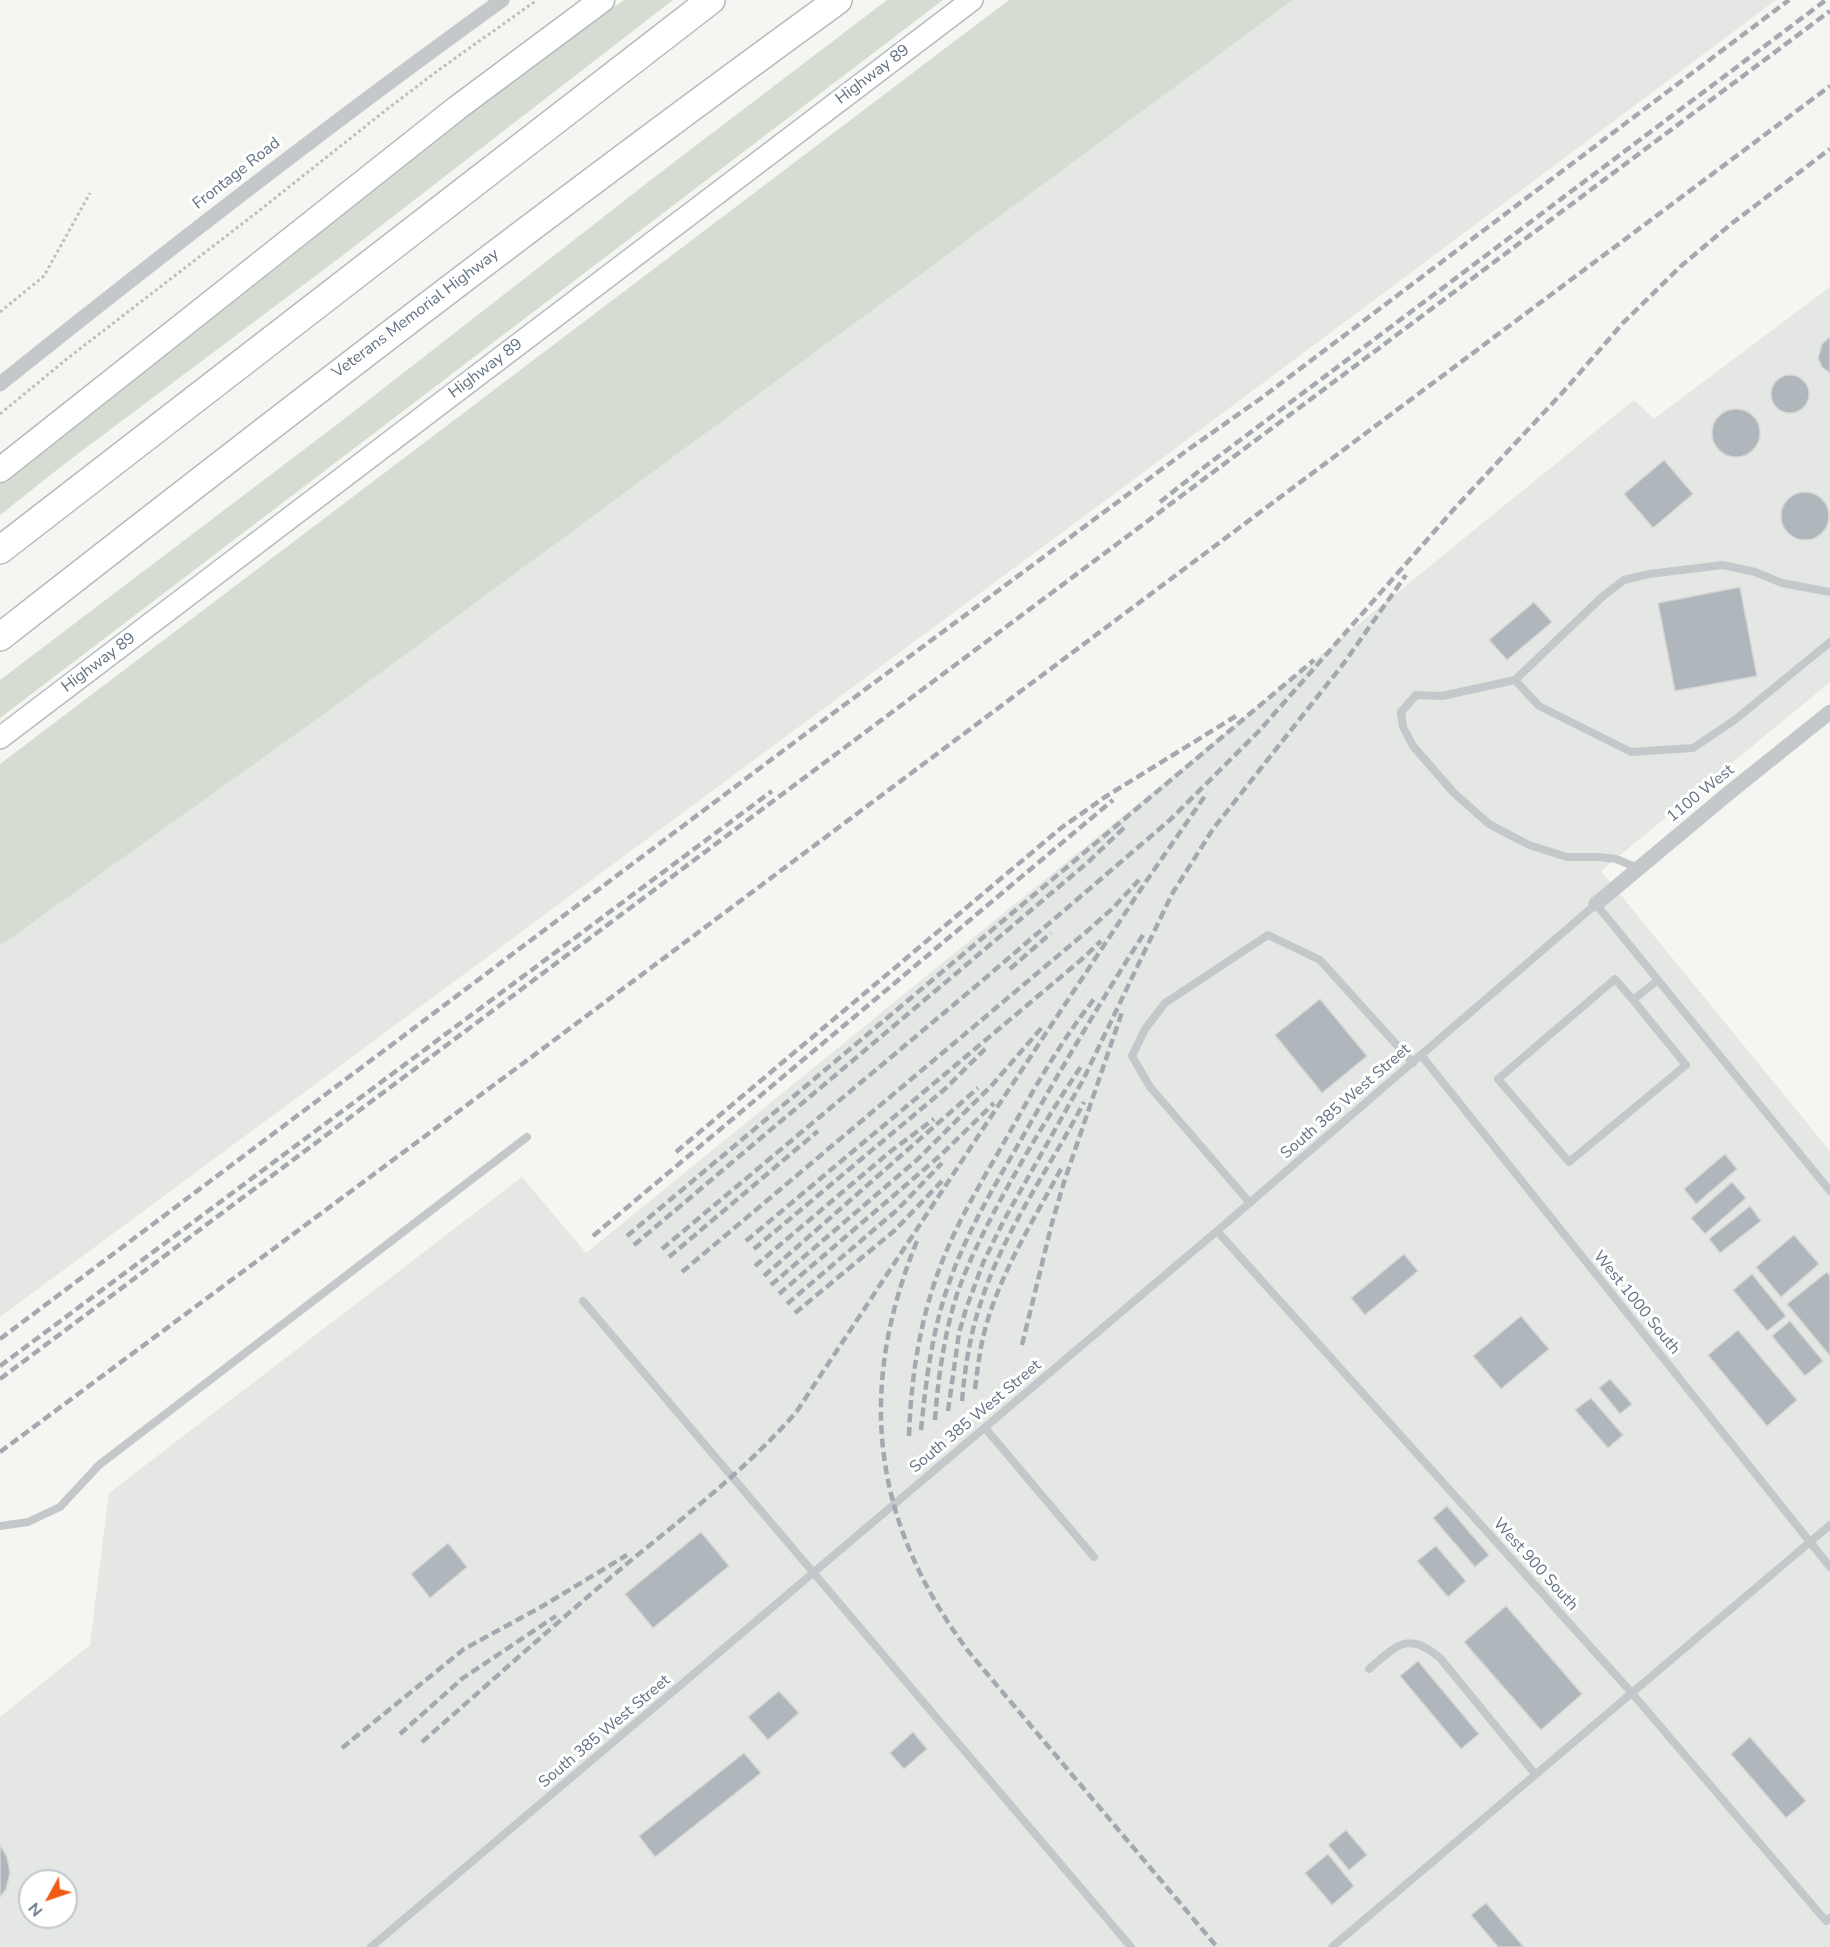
<!DOCTYPE html>
<style>
body{margin:0}
#map{position:relative;width:1830px;height:1947px;overflow:hidden;background:#f5f5f1;font-family:"Nunito Sans",sans-serif}
canvas{display:block}
.north{position:absolute;left:18px;top:1869px;width:60px;height:60px;box-sizing:border-box;background:#fff;border:2px solid #c0c7ce;border-radius:50%;rotate:230deg;font-size:16px;font-weight:700;line-height:24px;text-align:center;color:#627284}
.north::after{content:'';display:block;margin:auto;width:21px;height:27px;background:#f05a16;clip-path:polygon(50% 0,100% 100%,50% 72%,0 100%)}
</style>
<div id="map">
<canvas width="1830" height="1947"></canvas>
<div class="north">N</div>
</div>
<script>
const ctx = document.querySelector('canvas').getContext('2d');
ctx.lineJoin = 'round';
function paint(path, color) { ctx.fillStyle = color; ctx.fill(path, 'evenodd'); }
function stroke(path, color, width, dash) { ctx.strokeStyle = color; ctx.lineWidth = width; ctx.lineCap = dash ? 'butt' : 'round'; ctx.setLineDash(dash || []); ctx.stroke(path); }
function drawText(font, color, halo, rows, align = 'center') {
  ctx.font = font + ' "Nunito Sans",sans-serif'; ctx.lineWidth = 6; ctx.setLineDash([]); ctx.textBaseline = 'middle'; ctx.strokeStyle = halo; ctx.fillStyle = color; for (const [text, x, y, turn = 0] of rows) {
    ctx.save(); ctx.translate(x, y); ctx.rotate((+turn || 0) * Math.PI / 180); ctx.textAlign = isNaN(turn) ? turn : align; if (halo) ctx.strokeText(text, 0, 0); ctx.fillText(text, 0, 0); ctx.restore();
  }
}
paint(new Path2D(`
 M1293,0H1776L1129,483L0,1317V946L337,705Z
 M1830,287V682L1601,871L1830,1151V1947H0V1717L90,1645L109,1493L522,1177L586,1253L1634,400L1654,419ZM30,1881H66V1917H30Z`), '#e5e7e4');
paint(new Path2D(`
 M624,0H673L338,259L67,462L0,515V481L388,169Z
 M887,0H943L0,718V680L339,423L665,169Z
 M1009,0H1293L337,705L0,946V764Z`), '#d5ddd2');
const building = new Path2D(`
 M1829,338H1830V373L1822,367L1818,358L1822,344Z
 M1771 394a19 19 0 1 1 38 0a19 19 0 1 1-38 0Z
 M1712 433a24 24 0 1 1 48 0a24 24 0 1 1-48 0Z
 M1664,460L1693,494L1653,528L1624,494Z
 M1781 516a24 24 0 1 1 48 0a24 24 0 1 1-48 0Z
 M1740,587L1757,676L1675,691L1658,603Z
 M1534,602L1552,622L1507,660L1489,640Z
 M1320,999L1367,1056L1322,1093L1275,1035Z
 M1725,1154L1737,1169L1696,1204L1684,1189Z
 M1732,1182L1746,1198L1705,1234L1691,1218Z
 M1750,1206L1761,1221L1720,1253L1709,1239Z
 M1794,1235L1819,1264L1781,1297L1756,1267Z
 M1404,1254L1418,1271L1365,1315L1351,1298Z
 M1827,1272L1830,1276V1356L1787,1304Z
 M1752,1274L1786,1316L1767,1331L1733,1290Z
 M1521,1316L1549,1349L1501,1389L1473,1356Z
 M1790,1321L1823,1361L1805,1376L1772,1336Z
 M1738,1330L1797,1400L1767,1426L1708,1355Z
 M1610,1379L1632,1404L1620,1414L1599,1388Z
 M1591,1398L1623,1435L1608,1448L1575,1410Z
 M1447,1506L1489,1555L1475,1567L1433,1518Z
 M701,1532L729,1566L653,1628L625,1594Z
 M448,1543L467,1567L430,1598L411,1574Z
 M1436,1546L1466,1581L1448,1597L1417,1561Z
 M1506,1606L1582,1694L1541,1730L1464,1642Z
 M1418,1661L1479,1734L1461,1749L1400,1676Z
 M779,1691L799,1713L768,1740L748,1717Z
 M913,1732L927,1749L904,1769L890,1753Z
 M1750,1737L1806,1801L1786,1818L1731,1754Z
 M744,1753L761,1773L655,1857L639,1836Z
 M1346,1830L1367,1855L1349,1870L1328,1845Z
 M0,1845L7,1857L10,1873L6,1889L0,1897Z
 M1328,1854L1354,1886L1332,1905L1305,1873Z
 M1486,1903L1524,1947H1498L1471,1915Z`);
paint(building, '#afb6bc');
stroke(building, '#d6d6d4', 1.5);
const secondary = new Path2D(`
 M0,738L972,0`);
const primary = new Path2D(`
 M0,470L457,108L602,0`);
const motorway = new Path2D(`
 M0,550L711,0
 M0,637C276,421 554,206 838,0`);
stroke(secondary, '#b6bbc0', 24);
stroke(primary, '#b5b9bd', 27);
stroke(motorway, '#b6b9bd', 30);
stroke(new Path2D(`
 M0,312L44,276L90,193
 M0,414L68,358L260,210L386,110L440,69L537,0`), '#bebfc2', 3, [3, 3]);
stroke(new Path2D(`
 M1515,680L1539,706L1631,752L1693,748L1736,719L1830,642
 M1638,868L1616,859L1598,857H1567L1529,845L1489,824L1454,793L1413,746L1403,727L1401,712L1416,695L1442,696L1515,680L1602,597L1624,580L1649,574L1723,565L1755,572L1782,583L1830,592
 M1633,1000L1686,1065L1569,1162L1498,1079L1615,979L1633,1000L1658,980
 M1421,1055L1830,1567
 M1250,1203L1150,1087L1132,1056L1145,1029L1165,1003L1268,935L1320,960L1413,1063
 M1217,1231L1631,1692L1826,1921L1830,1918
 M583,1301L1131,1947
 M985,1428L1094,1557
 M0,1526L28,1522L60,1507L99,1465L527,1137
 M1369,1669C1396,1646 1408,1630 1440,1658L1535,1774
 M371,1947L1217,1231L1596,904L1830,1191
 M1332,1947L1830,1525`), '#c4c8cb', 8);
stroke(new Path2D(`
 M0,384C165,252 331,123 502,0
 M1596,904L1730,792L1830,712`), '#c4c8cb', 15);
stroke(secondary, '#fff', 21);
stroke(primary, '#fff', 24);
stroke(motorway, '#fff', 27);
stroke(new Path2D(`
 M1160,502L1203,468L1826,0
 M1010,969L1051,933
 M676,1152L1061,828L1105,797L1236,716
 M593,1236L1113,800
 M627,1236L1314,660
 M746,1241L1081,960L1101,941
 M917,1241C856,1391 872,1521 968,1651L1217,1947
 M634,1245L1087,863L1127,825
 M662,1249L976,986L1171,819L1259,731L1455,508L1563,392L1623,323L1681,266L1731,224L1830,149
 M754,1249L945,1089L987,1047
 M669,1257L818,1131
 M755,1266L891,1151L934,1119
 M682,1272L1085,933L1113,908L1139,880
 M764,1276L978,1088
 M771,1285L918,1159L993,1084L1044,1025
 M779,1294L942,1154L994,1103
 M787,1304L897,1210L942,1163
 M795,1313L894,1231L942,1181
 M0,1339L828,717L1189,449L1260,399L1789,0
 M1022,1345L1052,1223L1064,1182L1122,1012
 M0,1366L772,791
 M0,1379L1830,11
 M975,1389C978,1364 981,1340 989,1316C1006,1263 1036,1216 1062,1167
 M962,1401C965,1367 970,1334 981,1302C1004,1230 1050,1168 1084,1102
 M948,1411L959,1333L966,1309L983,1263L1004,1220L1083,1080L1172,894L1213,829L1344,663L1406,575
 M935,1420C938,1378 944,1335 957,1294C970,1257 989,1221 1008,1186C1031,1145 1055,1105 1082,1065
 M921,1430C926,1380 932,1331 949,1283C966,1234 992,1190 1018,1145C1058,1074 1099,1004 1143,935
 M909,1436C911,1376 920,1318 942,1262C959,1218 984,1178 1007,1137C1034,1089 1060,1042 1095,998
 M0,1452L541,1050L1830,86
 M400,1734L463,1678L556,1616
 M422,1742C485,1687 547,1631 611,1577C674,1524 743,1474 797,1411L1145,883L1207,793
 M342,1748L464,1649L541,1607L627,1555`), '#a4a9b0', 4.5, [9, 4.5]);
drawText('16px', '#627284', '#fff', [
 ["Highway 89",873,75,-37],
 ["Frontage Road",237,174,-38],
 ["Veterans Memorial Highway",416,314,-37],
 ["Highway 89",486,369,-37],
 ["Highway 89",99,663,-37],
 ["1100 West",1701,794,-39],
 ["South 385 West Street",1346,1102,-41],
 ["West 1000 South",1636,1303,51],
 ["South 385 West Street",976,1417,-40],
 ["West 900 South",1535,1565,48],
 ["South 385 West Street",605,1732,-40]
]);
</script>
